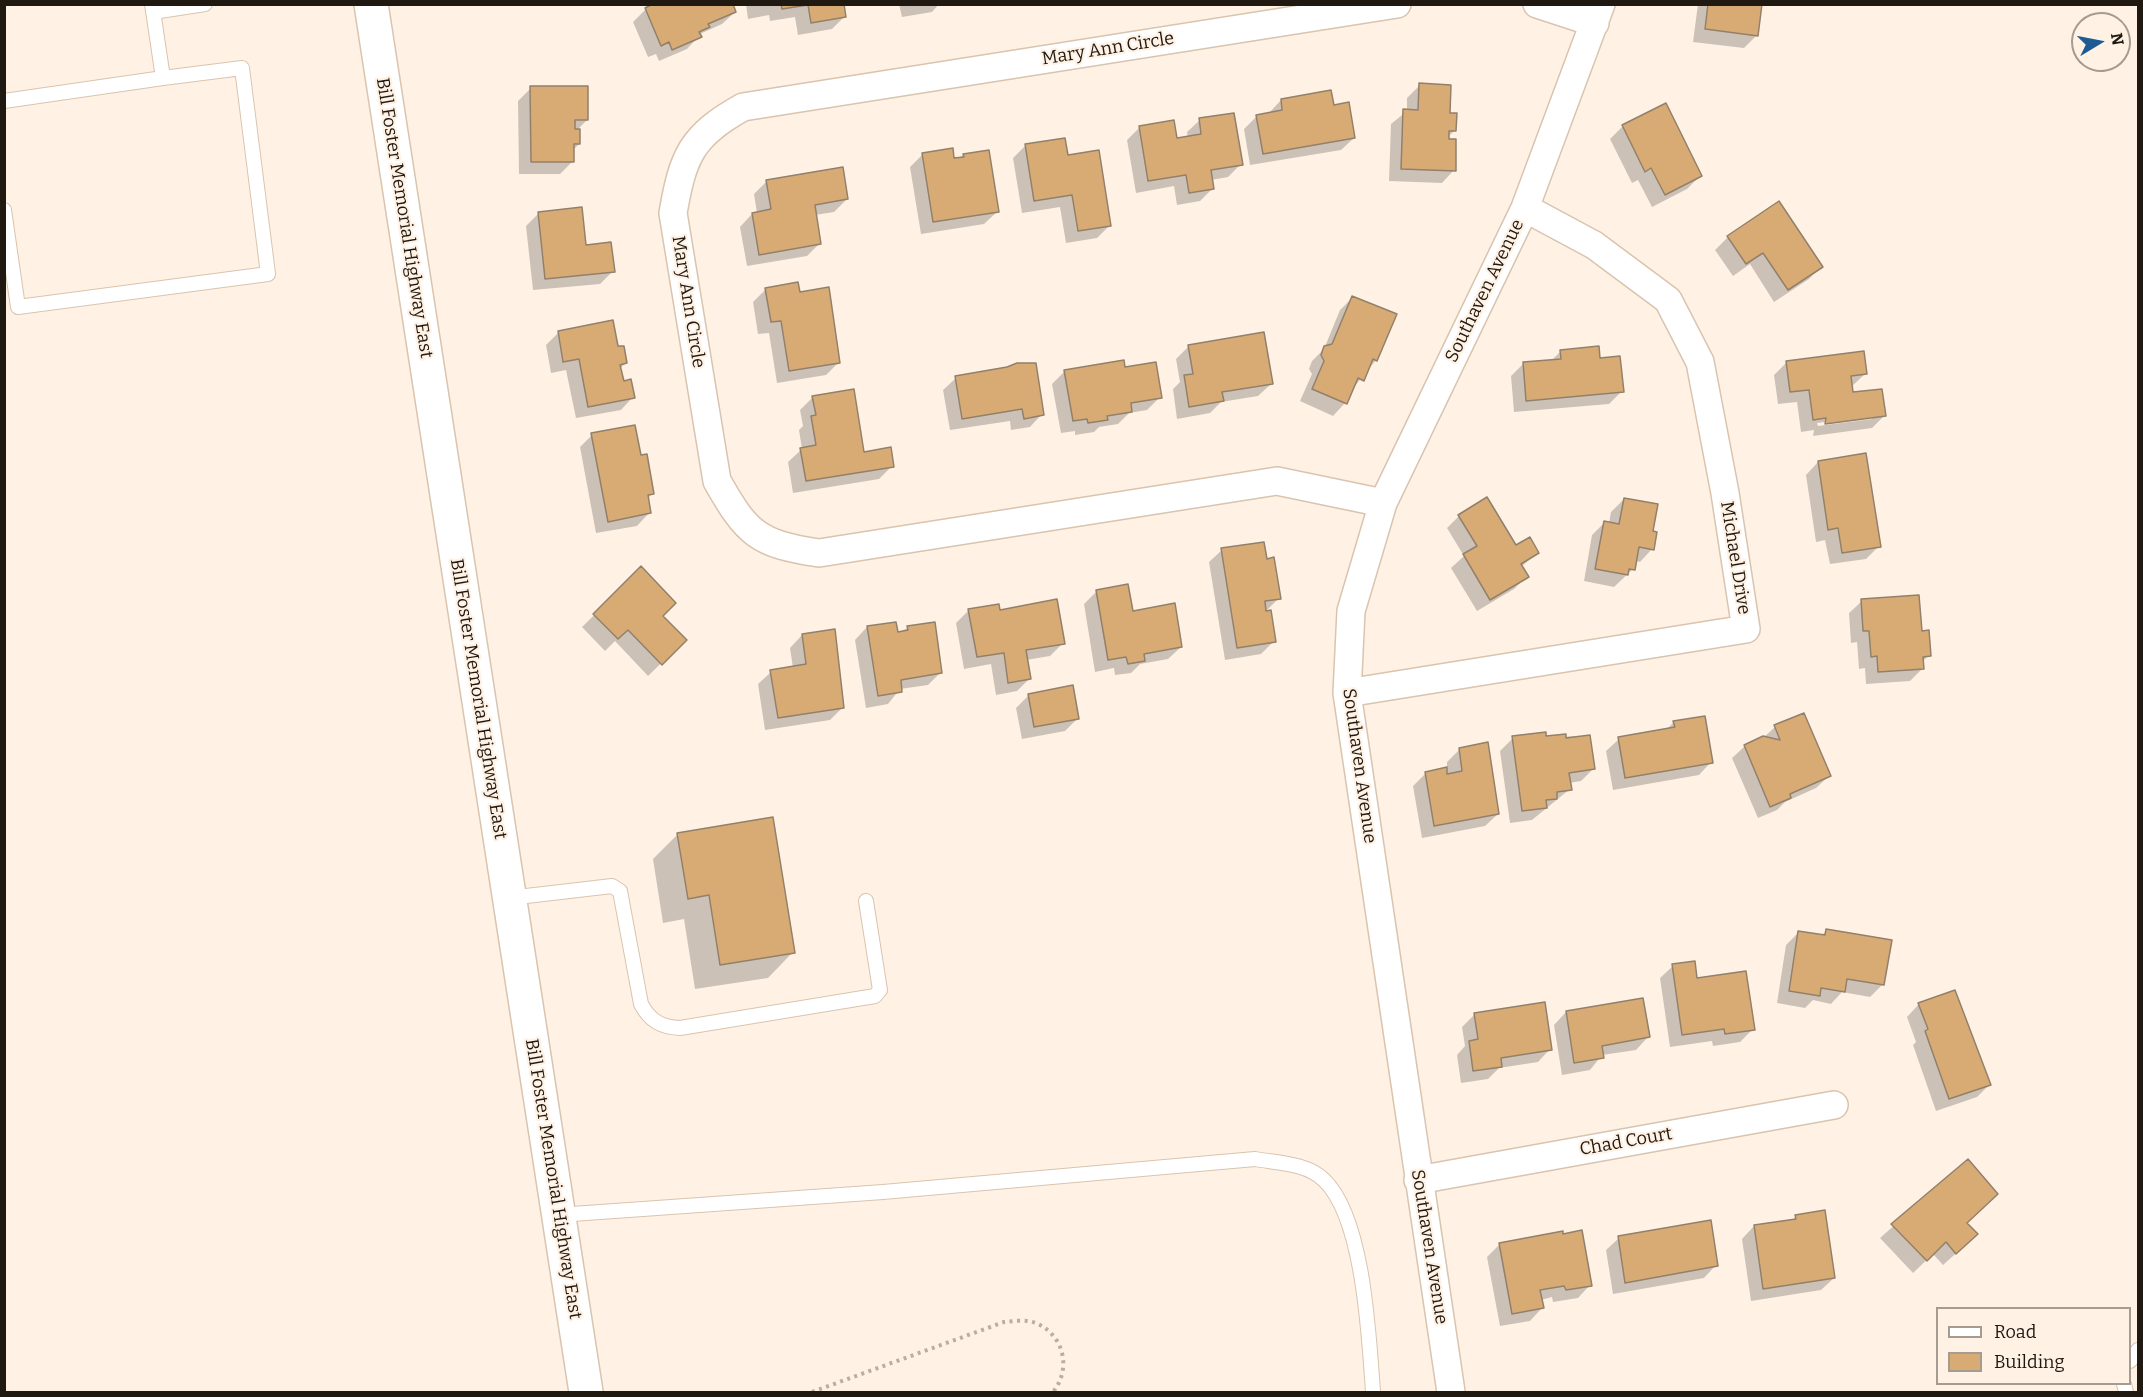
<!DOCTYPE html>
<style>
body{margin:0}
#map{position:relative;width:2143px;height:1397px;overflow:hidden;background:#fff2e5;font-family:Bitter,serif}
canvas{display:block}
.frame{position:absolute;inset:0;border:6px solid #201911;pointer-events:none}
.legend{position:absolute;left:1936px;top:1307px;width:195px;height:78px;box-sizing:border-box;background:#fff2e5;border:2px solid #a69b90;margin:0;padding:8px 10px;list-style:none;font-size:18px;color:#201911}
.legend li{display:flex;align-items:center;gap:12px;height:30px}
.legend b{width:30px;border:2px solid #a69b90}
.north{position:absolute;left:2071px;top:12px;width:60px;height:60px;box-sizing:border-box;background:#fff2e5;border:2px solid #a69b90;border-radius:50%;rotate:80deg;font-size:16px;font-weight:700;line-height:24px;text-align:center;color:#201911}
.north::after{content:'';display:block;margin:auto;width:21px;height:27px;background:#1c5c92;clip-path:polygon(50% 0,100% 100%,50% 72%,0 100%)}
</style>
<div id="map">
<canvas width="2143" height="1397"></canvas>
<div class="frame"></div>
<ul class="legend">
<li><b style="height:8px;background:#fff"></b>Road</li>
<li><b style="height:16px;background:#d8ab75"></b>Building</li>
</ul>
<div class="north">N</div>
</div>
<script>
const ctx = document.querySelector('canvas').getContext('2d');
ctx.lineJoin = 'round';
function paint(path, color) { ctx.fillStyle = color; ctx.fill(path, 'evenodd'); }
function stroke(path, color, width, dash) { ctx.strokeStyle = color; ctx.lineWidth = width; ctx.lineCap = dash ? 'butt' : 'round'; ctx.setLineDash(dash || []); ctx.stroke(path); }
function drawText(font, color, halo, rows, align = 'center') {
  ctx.font = font + ' Bitter,serif'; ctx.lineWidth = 4.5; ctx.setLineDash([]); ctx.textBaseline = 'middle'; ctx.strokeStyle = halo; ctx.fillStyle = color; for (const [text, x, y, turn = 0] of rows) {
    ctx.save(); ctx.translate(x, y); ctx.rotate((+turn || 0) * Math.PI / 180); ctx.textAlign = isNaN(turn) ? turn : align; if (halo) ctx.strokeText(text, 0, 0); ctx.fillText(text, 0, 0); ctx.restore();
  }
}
paint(new Path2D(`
 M746,4H843L845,16L832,29L798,35L795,17L770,21L769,15L748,19Z
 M899,4H939L932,12L902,17Z
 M1698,4H1760L1756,36L1744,48L1693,42Z
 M646,9L735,12L722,24L702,33L687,49L659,61L656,54L648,57L633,22Z
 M1420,85L1449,114L1455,130L1448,137L1454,170L1442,183L1389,181L1391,124L1407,111V98Z
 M531,88L587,120L576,131L579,144L573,150V161L560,174H519L518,101Z
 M1281,100L1333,106L1354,138L1341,150L1250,165L1244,129L1257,116L1269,113Z
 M1665,105L1700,176L1687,189L1652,207L1638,180L1632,183L1610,139L1622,127Z
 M1200,120L1241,164L1228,177L1211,180L1213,188L1200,201L1177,205L1174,186L1136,193L1127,140L1139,128L1175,140L1188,138L1187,132Z
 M1026,145L1066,157L1109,226L1097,238L1066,243L1060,207L1022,213L1013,158Z
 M923,154L953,160L964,155L997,212L984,224L921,234L910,167Z
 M767,181L847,199L834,212L815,215L820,243L807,256L747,266L740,227L752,214L757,213L754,194Z
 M539,213L584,247L613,271L600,284L533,290L526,226Z
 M1728,237L1821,266L1809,279L1774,302L1750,264L1733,276L1715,250Z
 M766,289L799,294L839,362L826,375L777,383L769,333L758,334L753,302Z
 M1353,297L1376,360L1350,392L1345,403L1333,416L1300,401L1312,374L1309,369L1312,361L1324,349L1340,310Z
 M558,333L617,348L625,363L620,369L623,382L633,397L621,410L576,418L566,370L551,373L546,345Z
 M1189,346L1271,384L1258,396L1221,402L1210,413L1177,419L1173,389L1180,382L1176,359Z
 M1561,351L1599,360L1622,391L1609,404L1514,412L1511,376L1523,364L1551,361Z
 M1786,363L1865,374L1851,387L1852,394L1884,416L1872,428L1813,436L1814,430L1801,432L1797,402L1778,404L1774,375ZM1872,416V419L1818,426L1817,423Z
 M1124,368L1160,397L1147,410L1129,413L1118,424L1099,427L1094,432L1075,435V431L1061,433L1052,384L1065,371Z
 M956,378L1042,414L1030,427L1011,430L1010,421L950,430L943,390Z
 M813,397L863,454L892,466L879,479L793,493L788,462L802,449L799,430L803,426L800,410Z
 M592,435L640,457L653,493L647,499L649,513L637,526L596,533L580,447Z
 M1818,462L1879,546L1866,559L1830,564L1825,540L1816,542L1806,475Z
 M1624,499L1651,532L1652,549L1640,562L1635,561L1633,569L1614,587L1584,581L1592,535L1605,522L1609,523L1611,512Z
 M1459,516L1515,548L1537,553L1521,567L1527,576L1514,589L1477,611L1451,568L1464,556L1447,528Z
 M1222,550L1266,560L1279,598L1265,612L1274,641L1261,654L1225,660L1209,562Z
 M641,569L661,616L685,640L648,676L615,641L605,651L582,627Z
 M1097,591L1132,612L1181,647L1168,659L1140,664L1131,673L1115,675L1114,668L1095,672L1084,604Z
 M1862,601L1920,633L1929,655L1922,662L1923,668L1910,681L1866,684L1865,668L1859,669L1857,642L1851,643L1849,613Z
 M969,610L999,611L1063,643L1050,656L1026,660L1030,678L1017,691L996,695L991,664L964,669L956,623Z
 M867,627L897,633L908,628L941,672L928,685L900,689L888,704L866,708L855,640Z
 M802,635L843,707L830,720L765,730L758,684L771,672L793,668L790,648Z
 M1029,695L1078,718L1065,731L1022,739L1016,708Z
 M1803,715L1829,776L1816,788L1785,802L1777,810L1758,818L1732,758L1745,746L1763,738L1775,727Z
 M1674,722L1711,762L1699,775L1613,790L1606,751L1619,739L1666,730Z
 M1589,736L1593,769L1581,781L1569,783L1570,789L1532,820L1510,823L1500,751L1513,738Z
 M1459,750L1498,814L1485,826L1422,838L1413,786L1426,773L1447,769V762Z
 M678,834L793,952L768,978L695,989L684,919L663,923L653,859Z
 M1826,931L1883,984L1870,997L1842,992L1831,1004L1813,1000L1805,1008L1777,1003L1786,945L1799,932L1821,936Z
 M1673,966L1695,980L1753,1029L1740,1042L1713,1046L1712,1041L1670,1047L1660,978Z
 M1919,1004L1989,1085L1977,1097L1936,1111L1913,1045L1916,1042L1907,1017Z
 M1566,1012L1648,1037L1636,1050L1602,1055L1590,1070L1562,1075L1554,1025Z
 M1475,1014L1550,1049L1538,1062L1499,1068L1488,1079L1461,1083L1457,1055L1465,1046L1462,1027Z
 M1967,1161L1963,1247L1943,1265L1933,1254L1913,1273L1880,1238Z
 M1796,1216L1834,1278L1821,1290L1751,1301L1742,1239L1754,1226L1792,1221Z
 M1619,1238L1716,1265L1704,1278L1613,1294L1606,1250Z
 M1500,1244L1590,1285L1578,1298L1553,1302L1552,1297L1541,1300L1542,1308L1530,1321L1500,1326L1487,1257Z`), '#0003');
const building = new Path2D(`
 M653,4H733L736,12L708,24L710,27L699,32L702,37L672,50L669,42L661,46L645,8Z
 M781,4H844L846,17L811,23L808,5L782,9Z
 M1708,4H1762L1758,36L1705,29Z
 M1419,83L1451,85L1450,113H1457L1456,131H1449V139H1456V171L1401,169L1403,109L1418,110Z
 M530,86H588V120H575V129H580V144H574V162H531Z
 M1331,90L1334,105L1349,102L1355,138L1263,154L1256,115L1282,110L1281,99Z
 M1666,103L1702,176L1665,195L1651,168L1645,172L1622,125Z
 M1234,113L1243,165L1211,170L1214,189L1189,193L1186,175L1148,181L1139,126L1174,120L1177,138L1201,134L1199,118Z
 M1065,138L1068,155L1099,150L1111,226L1078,231L1072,195L1034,201L1025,144Z
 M953,148L954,158L964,157L963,154L989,150L999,212L933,222L922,153Z
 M843,167L848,199L815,205L821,244L759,255L752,213L771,209L766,180Z
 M1779,201L1823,267L1788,290L1763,253L1746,264L1727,236Z
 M582,207L586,245L611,242L615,272L545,279L538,212Z
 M798,282L800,292L829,287L840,363L789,371L781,321L771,322L765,288Z
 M1352,296L1397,314L1377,361L1373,359L1364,381L1358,378L1347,404L1312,389L1324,361L1321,355L1324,346L1332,344Z
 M613,320L618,346H624L627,363L620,365L624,381L631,379L635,398L588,407L579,359L563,362L558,331Z
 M1264,332L1273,384L1222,392L1224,401L1189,407L1184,375L1193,374L1188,345Z
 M1599,346L1600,358L1620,356L1624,392L1526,401L1523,362L1561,359L1560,350Z
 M1864,351L1867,374L1851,376L1853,392L1882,389L1886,416L1825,424L1826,418L1813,420L1809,390L1790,392L1786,361Z
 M1124,360L1125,367L1156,362L1162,398L1131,403L1132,412L1107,416L1108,420L1088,423L1087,419L1073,421L1064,370Z
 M1017,363H1036L1044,415L1024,419L1022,409L962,419L955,376L1007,367Z
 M854,389L864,452L891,447L894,467L806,481L800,448L816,445L811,416L816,415L812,396Z
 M635,425L641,455L647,454L654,494L648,495L651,513L608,522L591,433Z
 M1866,453L1881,547L1842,553L1838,528L1828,530L1818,461Z
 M1487,497L1516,545L1530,537L1539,553L1521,564L1529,577L1490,600L1463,554L1477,546L1458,515Z
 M1624,498L1658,504L1653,531L1657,532L1654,550L1639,547L1635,570L1629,569L1628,575L1595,569L1604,521L1619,524Z
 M1264,542L1267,559L1274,557L1281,599L1265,601L1266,611L1271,610L1276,642L1237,648L1221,548Z
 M641,566L676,603L663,616L687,640L662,665L628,630L618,639L593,614Z
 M1128,584L1133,611L1175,603L1182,647L1144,654L1145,661L1128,664L1126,657L1108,660L1096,590Z
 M1919,595L1922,631L1929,630L1931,656L1923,657L1924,669L1878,672L1877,656L1871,657L1869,631H1863L1861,599Z
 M1057,599L1065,644L1026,650L1031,679L1008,683L1004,653L977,657L968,609L999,604L1000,610Z
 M896,622L898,632L908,630L907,626L935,622L942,673L901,680L902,692L878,696L867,626Z
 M835,629L844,708L778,718L770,670L806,664L802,634Z
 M1073,685L1079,719L1034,727L1028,694Z
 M1804,713L1831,776L1790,794L1791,798L1770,807L1744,745L1763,736L1780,740L1774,725Z
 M1705,716L1713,763L1625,778L1618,737L1675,727L1673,721Z
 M1546,732V736L1566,734V738L1590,735L1595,769L1569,773L1572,790L1557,792V799L1546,800L1547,808L1522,811L1512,736Z
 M1488,742L1499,814L1434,826L1425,772L1447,767V774L1462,771L1459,748Z
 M773,817L795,953L720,965L709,895L688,899L677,833Z
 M1826,929L1892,940L1884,985L1847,979L1845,992L1821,988L1820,996L1789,991L1798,931L1825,935Z
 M1695,961L1697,978L1746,971L1755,1030L1725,1034L1724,1029L1682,1035L1672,964Z
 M1955,990L1991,1085L1949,1099L1925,1031L1928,1029L1918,1003Z
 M1643,998L1650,1037L1602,1046L1604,1058L1574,1063L1566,1011Z
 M1545,1002L1552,1050L1501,1058L1502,1067L1473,1071L1469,1041L1478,1039L1474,1013Z
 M1968,1159L1998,1194L1967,1223L1978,1234L1956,1254L1946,1242L1927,1261L1891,1224Z
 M1825,1210L1835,1278L1763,1289L1754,1225L1796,1219L1795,1215Z
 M1711,1220L1718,1266L1625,1283L1618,1236Z
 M1582,1230L1592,1286L1566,1290L1564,1286L1540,1290L1544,1308L1512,1314L1499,1243L1563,1231V1234Z`);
paint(building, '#d8ab75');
stroke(building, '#92806b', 1.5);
const service = new Path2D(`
 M153,12L205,4
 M4,101L163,78
 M4,210L18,307L268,274L242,68L163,78L152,4
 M509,898L612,886L620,891L641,1004C650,1021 661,1027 680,1028L875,996L880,990L866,901
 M558,1215L883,1192L1255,1159C1277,1163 1307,1163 1324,1180C1364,1218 1369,1338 1373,1392
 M2130,1361L2138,1350
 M2124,1384L2126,1392`);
const minor = new Path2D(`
 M1537,4L1595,23
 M1383,503L1277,481L819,553C758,544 747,534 717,481L673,213C683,156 691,136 743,107L1397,4
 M1347,693L1746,629L1725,493L1700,362L1668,300L1594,245L1525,208
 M1418,1180L1834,1105
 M1451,1392L1347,693L1351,611L1383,503L1525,208L1601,4`);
const secondary = new Path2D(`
 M371,4L586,1392`);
stroke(service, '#d9c4af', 16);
stroke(minor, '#d9c4af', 30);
stroke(secondary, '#d9c4af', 36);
stroke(new Path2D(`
 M812,1392L1004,1322C1015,1321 1028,1319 1038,1324C1065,1337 1071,1370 1053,1392`), '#b9aea3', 4, [3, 4.5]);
stroke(service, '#fff', 14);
stroke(minor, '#fff', 27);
stroke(secondary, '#fff', 33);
drawText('18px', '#201911', '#fff2e5', [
 ["Mary Ann Circle",1108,49,-9],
 ["Bill Foster Memorial Highway East",404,218,81],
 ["Southaven Avenue",1485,291,-64],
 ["Mary Ann Circle",688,302,81],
 ["Michael Drive",1735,558,81],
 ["Bill Foster Memorial Highway East",478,699,81],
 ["Southaven Avenue",1359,766,82],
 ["Chad Court",1626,1142,-10],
 ["Bill Foster Memorial Highway East",553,1179,81],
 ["Southaven Avenue",1429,1247,81]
]);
</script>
